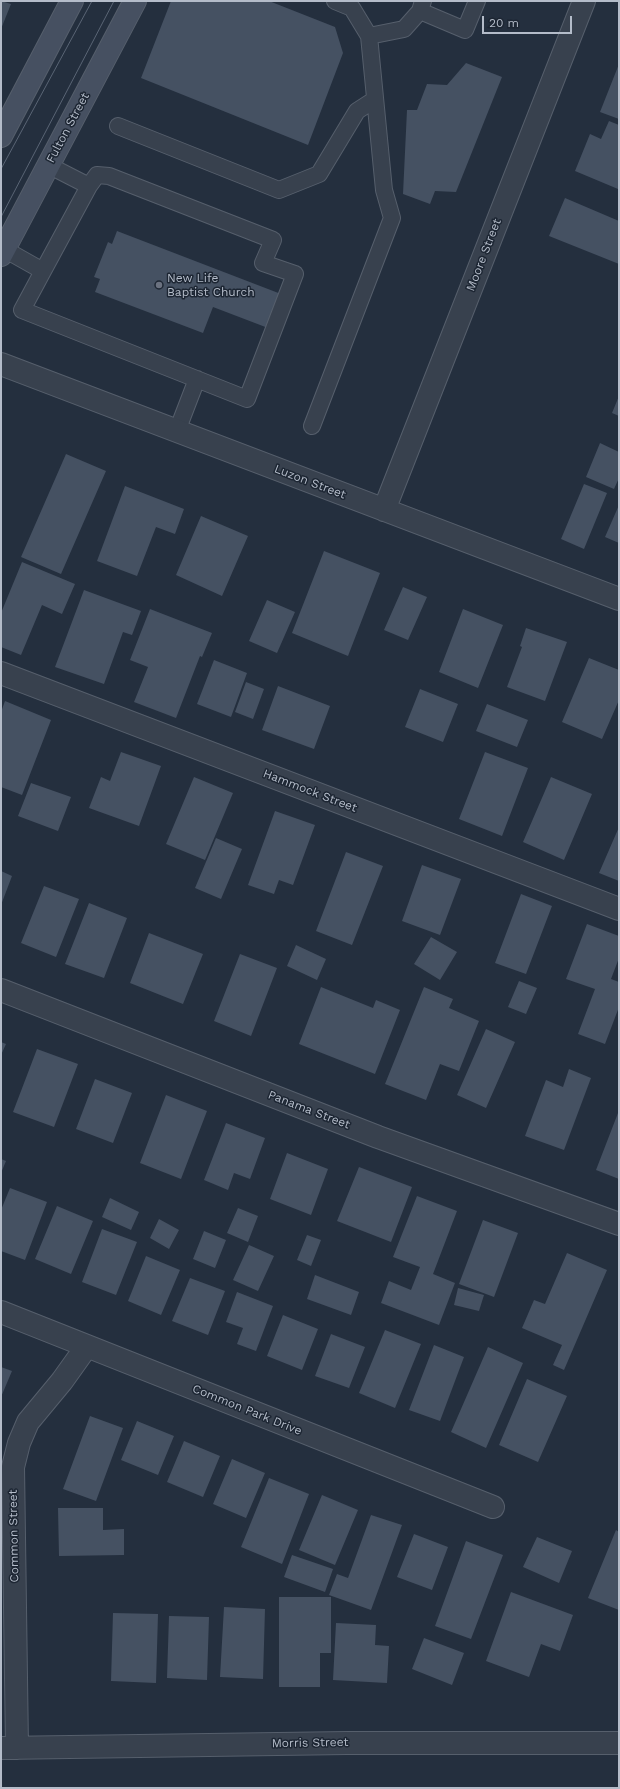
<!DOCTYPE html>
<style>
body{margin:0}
#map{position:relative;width:620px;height:1789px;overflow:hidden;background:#242f3e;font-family:"Work Sans",sans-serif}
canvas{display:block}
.frame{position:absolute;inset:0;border:2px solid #b4bcc9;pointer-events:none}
.scale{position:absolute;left:482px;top:16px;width:90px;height:18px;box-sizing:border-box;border:2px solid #b4bcc9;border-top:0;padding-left:5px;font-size:12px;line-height:14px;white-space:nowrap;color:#b4bcc9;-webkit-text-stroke:3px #1d2633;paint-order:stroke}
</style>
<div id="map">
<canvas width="620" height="1789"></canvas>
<div class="frame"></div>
<div class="scale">20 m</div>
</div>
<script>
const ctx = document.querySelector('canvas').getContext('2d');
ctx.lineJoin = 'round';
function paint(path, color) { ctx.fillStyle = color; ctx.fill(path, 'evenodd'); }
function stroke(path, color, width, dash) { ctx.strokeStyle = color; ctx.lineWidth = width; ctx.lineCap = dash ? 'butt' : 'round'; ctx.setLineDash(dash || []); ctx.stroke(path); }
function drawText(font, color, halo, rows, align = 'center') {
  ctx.font = font + ' "Work Sans",sans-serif'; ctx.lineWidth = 3; ctx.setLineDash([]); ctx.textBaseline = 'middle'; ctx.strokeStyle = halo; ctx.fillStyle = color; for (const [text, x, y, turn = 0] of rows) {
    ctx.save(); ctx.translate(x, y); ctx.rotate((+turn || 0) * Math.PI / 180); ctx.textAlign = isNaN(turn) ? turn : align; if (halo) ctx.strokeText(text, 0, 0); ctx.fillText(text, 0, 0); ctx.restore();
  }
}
paint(new Path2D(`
 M1,1L11,4L1,29Z
 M171,1H269L335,27L343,53L308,145L141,78Z
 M466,63L502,77L456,192L435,191L430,204L403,194L407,110H417L427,84L447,85Z
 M619,64V119L600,112Z
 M609,121L619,125L618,189L575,171L590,134L601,139Z
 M565,198L619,221V264L549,236Z
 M117,231L281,294L268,328L213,307L203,333L95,292L100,279L94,277L108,242L112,244Z
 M619,396V416L612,413Z
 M600,443L619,452V478L614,489L586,477Z
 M66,454L106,471L61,574L21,557Z
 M584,484L607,493L584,549L561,539Z
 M125,486L184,509L175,534L156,527L137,576L97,561Z
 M619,505V543L605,537Z
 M201,516L248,536L222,596L176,575Z
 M324,551L380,573L348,656L292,633Z
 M22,562L75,584L62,614L42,605L21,655L1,647V613Z
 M403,587L427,597L408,640L384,630Z
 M84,590L141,611L132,635L123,632L104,684L55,667Z
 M267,600L295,612L277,653L249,641Z
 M150,609L212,633L202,657L200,656L176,718L134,702L148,667L130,660Z
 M463,609L503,625L478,688L439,672Z
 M526,628L567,642L545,701L507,687L522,647L520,646Z
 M589,658L619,670V700L602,739L562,722Z
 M214,660L247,673L231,717L197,704Z
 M246,682L264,689L253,719L235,712Z
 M278,686L330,706L314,749L262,730Z
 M420,689L458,704L443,742L405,727Z
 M5,701L51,720L22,795L1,787V712Z
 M487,704L528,720L517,747L476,731Z
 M121,752L161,766L139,826L89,808L101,777L110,781Z
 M485,752L528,768L502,836L459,819Z
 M194,777L233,793L205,860L166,844Z
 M551,777L592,794L564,860L523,842Z
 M31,783L71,797L58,831L18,816Z
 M275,811L315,825L293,885L279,880L274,894L248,885Z
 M619,827V881L599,873Z
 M216,838L242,849L221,899L195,888Z
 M346,852L383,866L352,945L316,931Z
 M422,865L461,879L440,935L402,921Z
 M1,871L12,876L1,905Z
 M44,886L79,899L56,957L21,943Z
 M521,894L552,906L526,974L495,963Z
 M89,903L127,918L104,978L65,964Z
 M587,924L619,936V958L611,979L619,982V1007L605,1044L578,1034L595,989L566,979Z
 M149,933L203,954L183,1004L130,983Z
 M431,937L457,952L440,980L414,964Z
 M296,945L326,959L317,980L287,966Z
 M240,954L277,968L251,1036L214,1021Z
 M519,981L537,988L526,1014L508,1007Z
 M321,987L373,1008L376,1000L400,1010L375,1074L299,1044Z
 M424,987L453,999L449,1008L479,1021L459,1071L440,1064L426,1100L385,1084Z
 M486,1029L515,1042L486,1108L457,1095Z
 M1,1042L6,1044L1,1055Z
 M37,1049L78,1064L54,1127L13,1112Z
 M569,1069L591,1078L564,1150L525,1136L546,1080L563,1087Z
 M95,1079L132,1093L113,1143L76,1129Z
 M166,1095L207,1111L181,1179L140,1163Z
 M618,1113L619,1114V1179L596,1170Z
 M226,1123L265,1138L250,1179L234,1173L228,1190L204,1180Z
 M287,1153L328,1169L311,1215L270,1199Z
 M1,1159L6,1161L1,1173Z
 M359,1167L412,1187L391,1242L337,1221Z
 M10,1188L47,1202L25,1260L1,1251V1210Z
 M417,1196L457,1211L433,1274L455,1283L439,1325L381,1303L389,1281L411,1290L420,1267L393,1257Z
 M110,1198L139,1212L131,1230L102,1217Z
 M57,1206L93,1221L71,1274L35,1259Z
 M238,1208L258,1216L248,1242L227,1233Z
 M159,1219L179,1230L169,1249L150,1238Z
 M483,1220L518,1233L494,1297L459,1284Z
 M102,1229L137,1242L116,1295L82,1282Z
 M204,1231L226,1240L215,1268L193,1259Z
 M307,1235L321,1240L311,1266L297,1260Z
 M249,1245L274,1256L258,1291L233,1280Z
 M567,1253L607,1270L564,1370L553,1365L562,1345L522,1328L534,1300L545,1304Z
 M146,1256L180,1270L161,1315L128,1301Z
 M315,1275L359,1292L351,1315L307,1299Z
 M190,1278L225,1291L208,1335L172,1321Z
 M458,1288L484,1295L479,1311L454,1305Z
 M237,1292L273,1306L256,1351L237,1344L243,1328L226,1322Z
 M283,1315L318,1329L302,1370L267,1356Z
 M385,1330L421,1344L395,1408L359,1393Z
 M331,1334L365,1347L349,1388L315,1376Z
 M434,1345L464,1357L440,1421L409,1410Z
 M488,1347L523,1363L486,1448L451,1432Z
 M1,1367L12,1371L1,1397Z
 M527,1379L567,1396L538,1462L499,1445Z
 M90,1416L123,1428L96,1501L63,1489Z
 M137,1421L174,1436L158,1475L121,1460Z
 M184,1441L220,1456L203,1497L167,1482Z
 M232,1459L265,1473L246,1518L213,1504Z
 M269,1478L309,1494L282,1564L241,1547Z
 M322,1495L358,1510L335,1565L299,1550Z
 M58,1508H103V1530L124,1529V1555L59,1556Z
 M371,1515L402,1525L371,1610L329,1595L337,1574L348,1578Z
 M616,1530L619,1532V1610L588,1598Z
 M414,1534L448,1547L432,1590L397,1577Z
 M537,1537L572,1551L559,1583L523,1567Z
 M466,1541L503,1555L471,1639L435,1626Z
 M292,1555L333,1569L325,1592L284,1577Z
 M511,1592L573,1615L560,1651L541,1644L529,1677L486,1661Z
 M279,1597H331V1653H320V1687H279Z
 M224,1607L265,1609L263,1679L220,1677Z
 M113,1613L158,1614L156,1683L111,1681Z
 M169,1616L209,1617L207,1680L167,1678Z
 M336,1623L376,1625L375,1645L389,1646L387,1683L333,1680Z
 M424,1638L464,1653L452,1685L412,1669Z`), '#455162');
const service = new Path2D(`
 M420,11L465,30L477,1
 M369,36L404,29L420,11L423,1
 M118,126L279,190L319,174L357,111L374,100
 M48,165L89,186
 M4,249L43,271L22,310L247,399L295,274L263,263L273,240L109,176L97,175L89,186L43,271
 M312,426L392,218L384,190L369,36L352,8L335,1
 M177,431L197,379`);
const minor = new Path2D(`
 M1,364L619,599
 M384,510L584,1
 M1,673L619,909
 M1,990L378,1137L619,1224
 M1,1312L493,1507
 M1,1748L347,1743H619
 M17,1748L13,1467L19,1443L28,1422L62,1381L87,1346`);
const secondary = new Path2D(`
 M1,136L72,1
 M1,255L135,1`);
stroke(service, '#565f6c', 18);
stroke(minor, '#565f6c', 24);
stroke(secondary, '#565f6c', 24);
stroke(service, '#38414e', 16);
stroke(minor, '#38414e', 22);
stroke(secondary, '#465061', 22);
stroke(new Path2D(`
 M1,169L92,1
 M1,217L114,1`), '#5a6575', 1);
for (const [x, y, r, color] of [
 [159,285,4,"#6b7280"]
]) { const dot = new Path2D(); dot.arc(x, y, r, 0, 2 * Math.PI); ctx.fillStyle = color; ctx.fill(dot); stroke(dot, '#1d2633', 1.5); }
drawText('12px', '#b4bcc9', '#1d2633', [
 ["Fulton Street",68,128,-62],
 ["Moore Street",484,255,-69],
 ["Luzon Street",310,482,21],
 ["Hammock Street",310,791,21],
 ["Panama Street",309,1110,21],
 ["Common Park Drive",247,1410,22],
 ["Common Street",14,1536,-91],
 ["Morris Street",310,1743,-1]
]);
drawText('12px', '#b4bcc9', '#1d2633', [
 ["New Life",167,278],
 ["Baptist Church",167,292]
], 'left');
</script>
